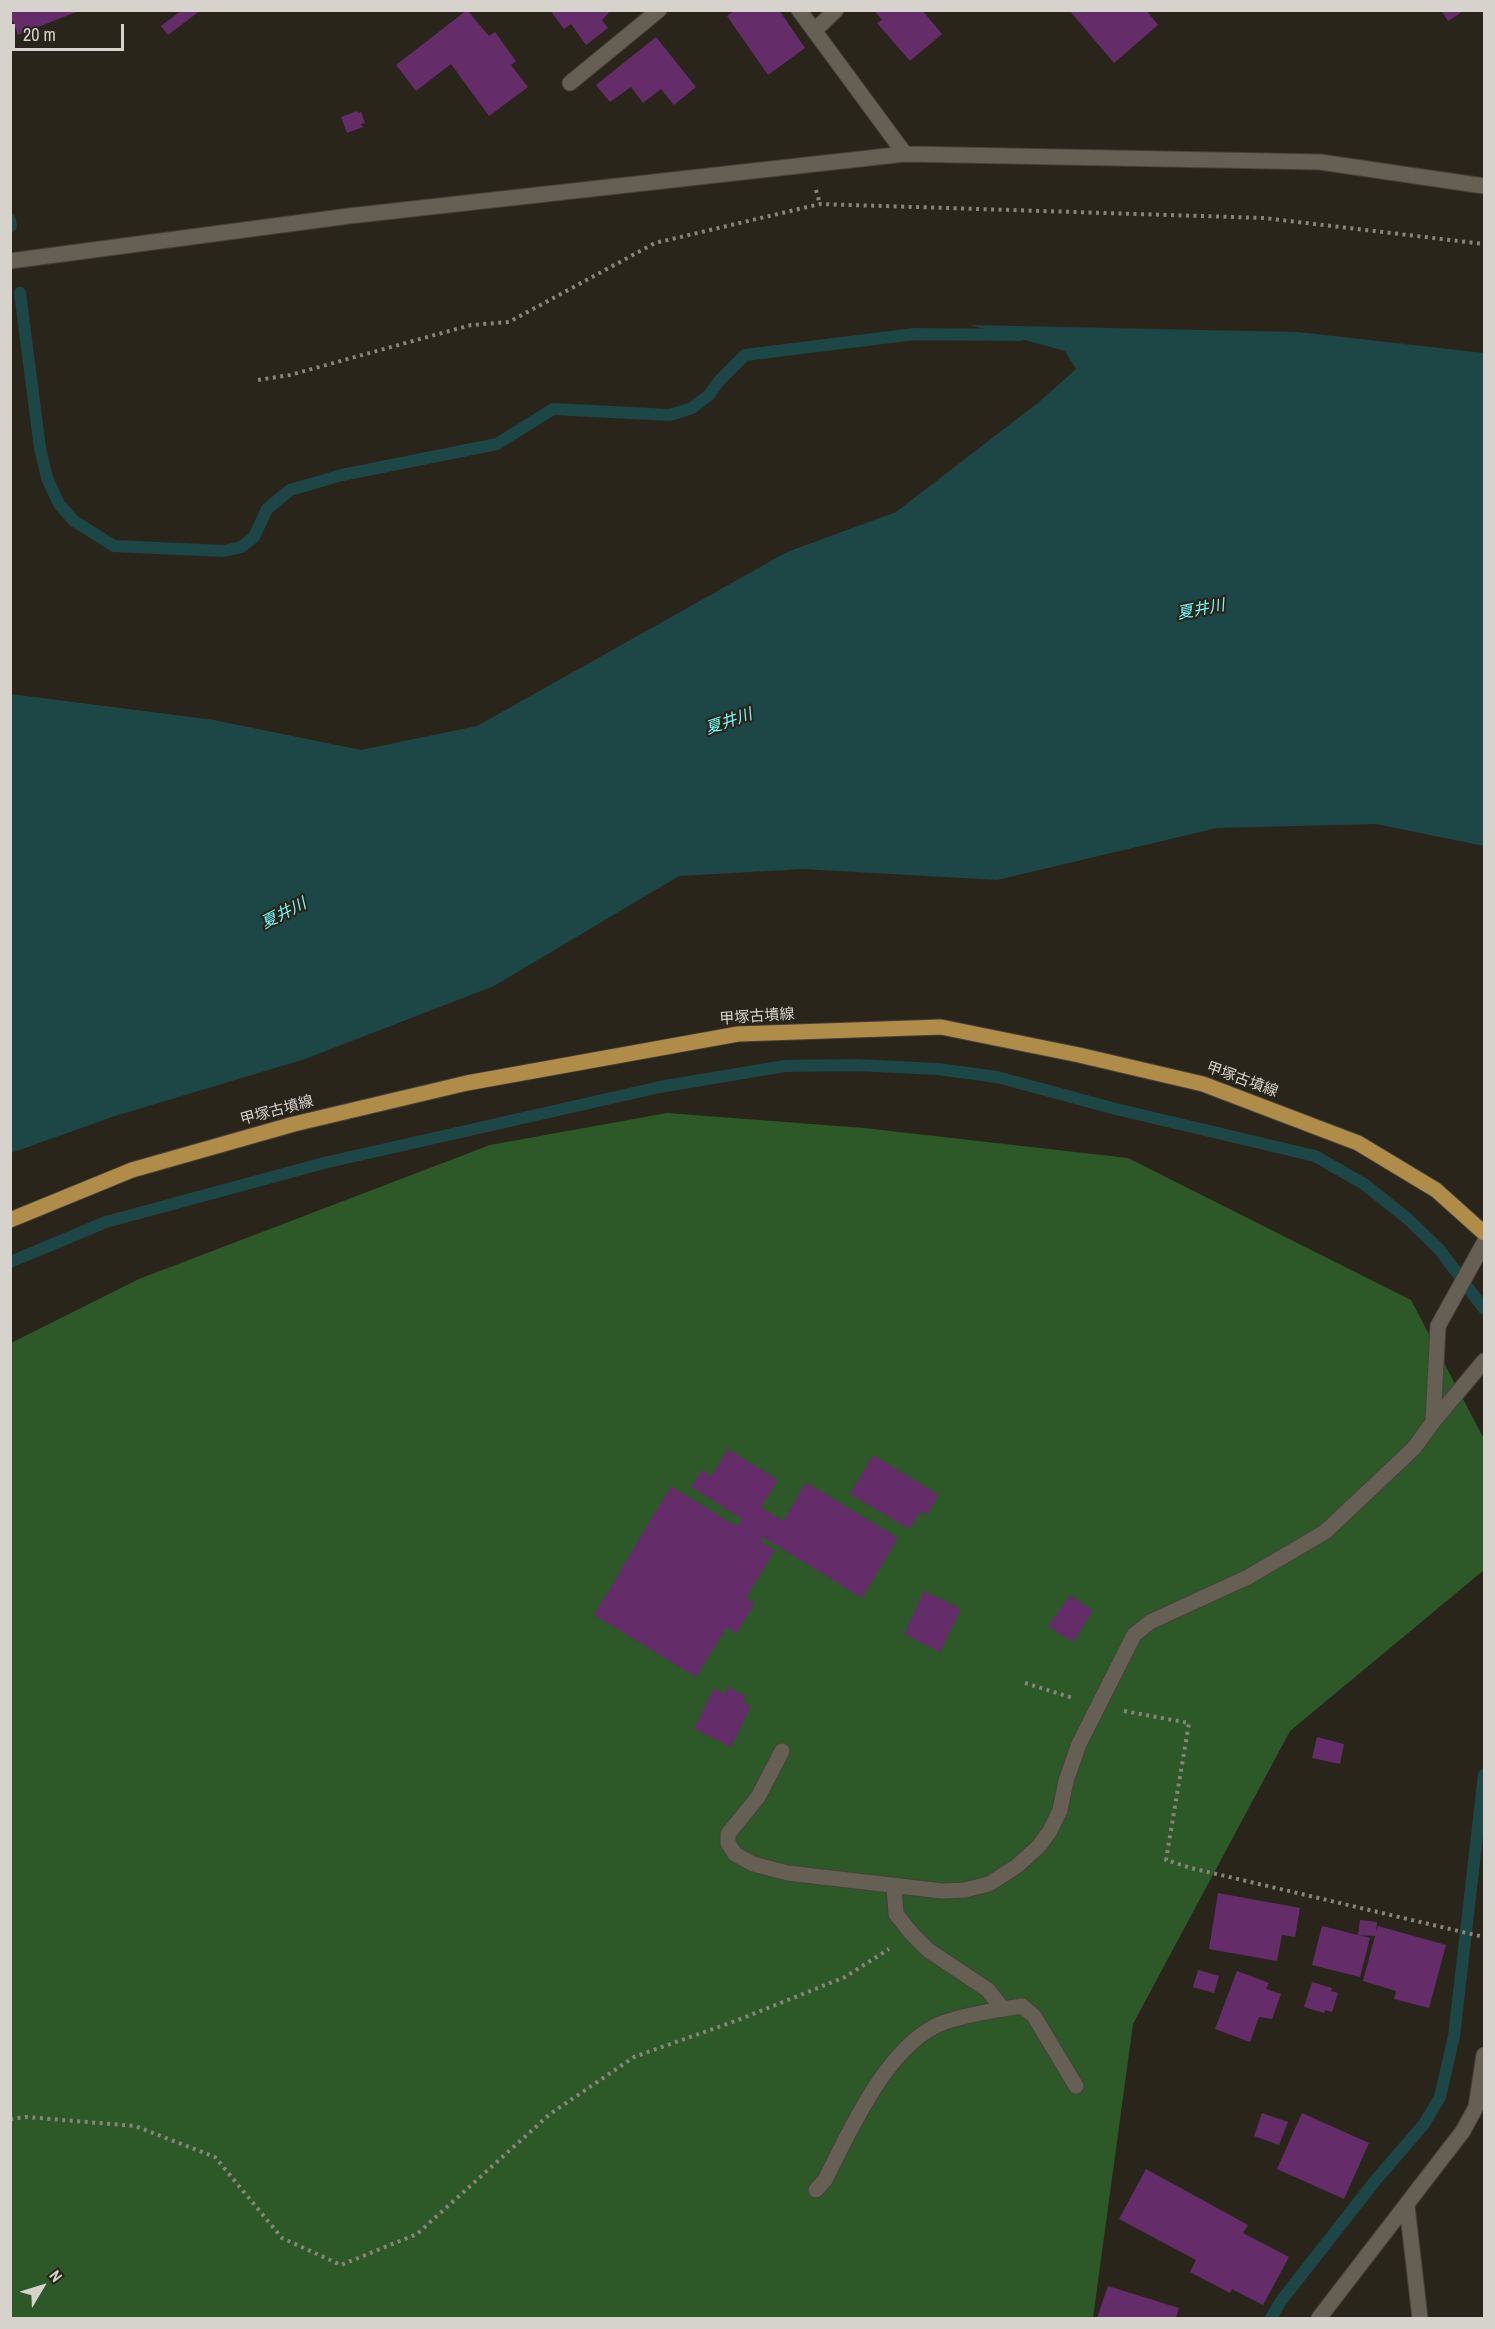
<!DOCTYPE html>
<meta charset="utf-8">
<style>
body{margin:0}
#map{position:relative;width:1495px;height:2329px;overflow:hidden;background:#2a251b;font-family:"Archivo Narrow",sans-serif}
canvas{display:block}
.frame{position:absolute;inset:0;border:12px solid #d6d3cd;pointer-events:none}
.north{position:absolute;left:12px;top:2257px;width:60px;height:60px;-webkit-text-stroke:4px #2a251b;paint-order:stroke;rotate:52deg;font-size:16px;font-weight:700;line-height:24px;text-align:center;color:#d6d3cd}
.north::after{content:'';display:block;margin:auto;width:21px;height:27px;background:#d6d3cd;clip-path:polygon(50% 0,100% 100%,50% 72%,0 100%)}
.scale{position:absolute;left:12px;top:24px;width:112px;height:27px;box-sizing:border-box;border:3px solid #d6d3cd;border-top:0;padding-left:8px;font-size:18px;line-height:21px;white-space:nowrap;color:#d6d3cd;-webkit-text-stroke:4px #2a251b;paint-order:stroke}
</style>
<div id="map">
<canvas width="1495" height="2329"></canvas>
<div class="frame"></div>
<div class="north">N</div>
<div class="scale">20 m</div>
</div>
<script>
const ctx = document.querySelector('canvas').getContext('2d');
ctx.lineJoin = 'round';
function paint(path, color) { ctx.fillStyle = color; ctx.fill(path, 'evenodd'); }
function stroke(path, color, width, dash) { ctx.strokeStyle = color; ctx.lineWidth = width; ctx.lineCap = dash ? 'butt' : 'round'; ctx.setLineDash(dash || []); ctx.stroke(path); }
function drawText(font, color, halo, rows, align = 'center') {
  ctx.font = font + ' "Archivo Narrow","Noto Sans JP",sans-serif'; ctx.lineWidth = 4.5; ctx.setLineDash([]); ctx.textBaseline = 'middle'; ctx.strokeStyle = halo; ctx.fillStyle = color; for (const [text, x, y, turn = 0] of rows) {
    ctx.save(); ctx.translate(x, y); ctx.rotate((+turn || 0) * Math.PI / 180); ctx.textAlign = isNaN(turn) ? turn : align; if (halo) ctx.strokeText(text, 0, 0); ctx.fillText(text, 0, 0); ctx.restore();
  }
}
paint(new Path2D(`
 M667,1113L864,1128L1128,1158L1411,1300L1484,1439V1570L1290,1731L1133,2024L1093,2318H11V1343L139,1279L490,1145Z`), '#2d5827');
paint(new Path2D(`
 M970,325L1298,332L1484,353V846L1376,824L1217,828L997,880L803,869L679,876L494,986L305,1059L115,1116L11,1153V694L214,720L361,750L477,726L787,552L896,512L1039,402L1076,369L1065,351Z`), '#1d4647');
stroke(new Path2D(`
 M10,220L11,226
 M20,293L40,448L47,478L59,504L74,521L114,546L224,551L241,547L254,537L267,509L290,490L342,475L497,444L553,409L670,415L692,408L709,395L719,381L745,355L915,334L1020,335
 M10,1262L106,1222L324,1163L660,1087L785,1066L856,1065L938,1069L997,1077L1116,1109L1315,1156L1364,1184L1408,1219L1439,1249L1484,1309
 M1271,2318L1281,2301L1375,2181L1424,2124L1440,2097L1454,2036L1484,1775`), '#1d4647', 12);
paint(new Path2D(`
 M10,10H75L76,12L18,35L13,21L10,22Z
 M182,10H201L168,35L161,26Z
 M467,10L489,36L495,32L516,61L511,65L528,87L489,116L451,64L416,91L396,65Z
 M555,10H611L602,20L608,28L586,45L571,24L564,29L552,13Z
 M735,10H779L805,48L768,75L727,16Z
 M874,10H922L942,34L910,61L877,23L882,20Z
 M1069,10H1146L1158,25L1114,63Z
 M1441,10H1465L1448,21Z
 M656,37L696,87L674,105L661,89L643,103L631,87L610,102L596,85Z
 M357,111L358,113L361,112L365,123L361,124L363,127L347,133L341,117Z
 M728,1449L778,1480L761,1507L783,1521L806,1482L898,1538L862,1598L763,1537L760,1541L775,1550L746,1598L755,1603L736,1634L727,1627L696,1677L594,1615L671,1486L736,1526L742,1519L691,1487L702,1470L711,1476Z
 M873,1455L939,1495L927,1515L921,1511L909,1529L850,1494Z
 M924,1591L961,1609L940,1652L904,1634Z
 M1070,1595L1093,1611L1073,1642L1048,1626Z
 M728,1687L746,1696L743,1702L751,1706L731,1747L694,1729L714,1688L724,1694Z
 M1317,1737L1344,1744L1340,1764L1312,1758Z
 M1218,1893L1300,1908L1295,1937L1282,1935L1277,1961L1209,1949Z
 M1360,1920L1377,1922L1376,1931L1378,1926L1446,1945L1429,2008L1394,1999L1396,1991L1363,1981L1375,1936L1358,1935Z
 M1322,1926L1370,1938L1360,1977L1312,1965Z
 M1198,1970L1219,1976L1214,1993L1193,1987Z
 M1237,1971L1269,1983L1266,1989L1281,1994L1272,2019L1259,2017L1250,2042L1215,2029Z
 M1312,1982L1332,1988L1331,1991L1338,1993L1332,2012L1325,2010L1324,2013L1304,2007Z
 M1262,2113L1288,2122L1279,2145L1254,2136Z
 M1302,2113L1369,2143L1344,2199L1277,2169Z
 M1146,2169L1248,2225L1243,2233L1289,2257L1263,2305L1232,2289L1230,2293L1190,2272L1196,2260L1119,2219Z
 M1108,2286L1179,2308L1176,2318H1097Z`), '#642d69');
const minor = new Path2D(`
 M799,10L905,154
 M814,31L836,10
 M570,83L659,10
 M10,261L349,216L905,154L1320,162L1484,186
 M1433,1422L1484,1361
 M782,1751L758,1797L728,1834V1843L735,1854L753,1864L788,1873L942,1891L965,1890L989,1884L1017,1866L1039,1846L1050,1831L1060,1810L1066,1781L1079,1744L1134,1635L1150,1622L1248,1577L1325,1532L1414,1448L1433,1422L1438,1326L1484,1243
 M894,1886L896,1914L912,1934L928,1950L988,1990L1003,2009
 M816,2190L825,2180C850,2131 889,2041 945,2022C969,2014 996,2010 1022,2006L1034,2016L1076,2086
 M1407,2206L1420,2318
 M1319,2318L1463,2131L1476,2107L1484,2055`);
const major = new Path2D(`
 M10,1220L132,1170L294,1124L467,1083L738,1034L941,1027L1079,1055L1203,1084L1358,1143L1436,1190L1484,1233`);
stroke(minor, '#46413a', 17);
stroke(major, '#46413a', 17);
stroke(new Path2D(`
 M816,190L820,204
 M258,380L290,375L471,325L509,322L655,243L820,204L1264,218L1484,244
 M1025,1683L1073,1698
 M1124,1711L1189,1723L1166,1860L1191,1868L1484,1937
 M10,2119L27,2117L135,2126L215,2157L282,2238L341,2265L417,2234L550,2114L634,2057L738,2020L845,1977L889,1949`), '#88847c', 4, [3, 4.5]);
stroke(minor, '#655f54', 15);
stroke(major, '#b08c49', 15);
drawText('15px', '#d6d3cd', '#2a251b', [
 ["甲塚古墳線",757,1017,-4],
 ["甲塚古墳線",1242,1080,20],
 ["甲塚古墳線",277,1111,-15]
]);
drawText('italic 16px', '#76f9fc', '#2a251b', [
 ["夏井川",1201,610,-11],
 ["夏井川",729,722,-19],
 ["夏井川",284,914,-27]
]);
</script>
